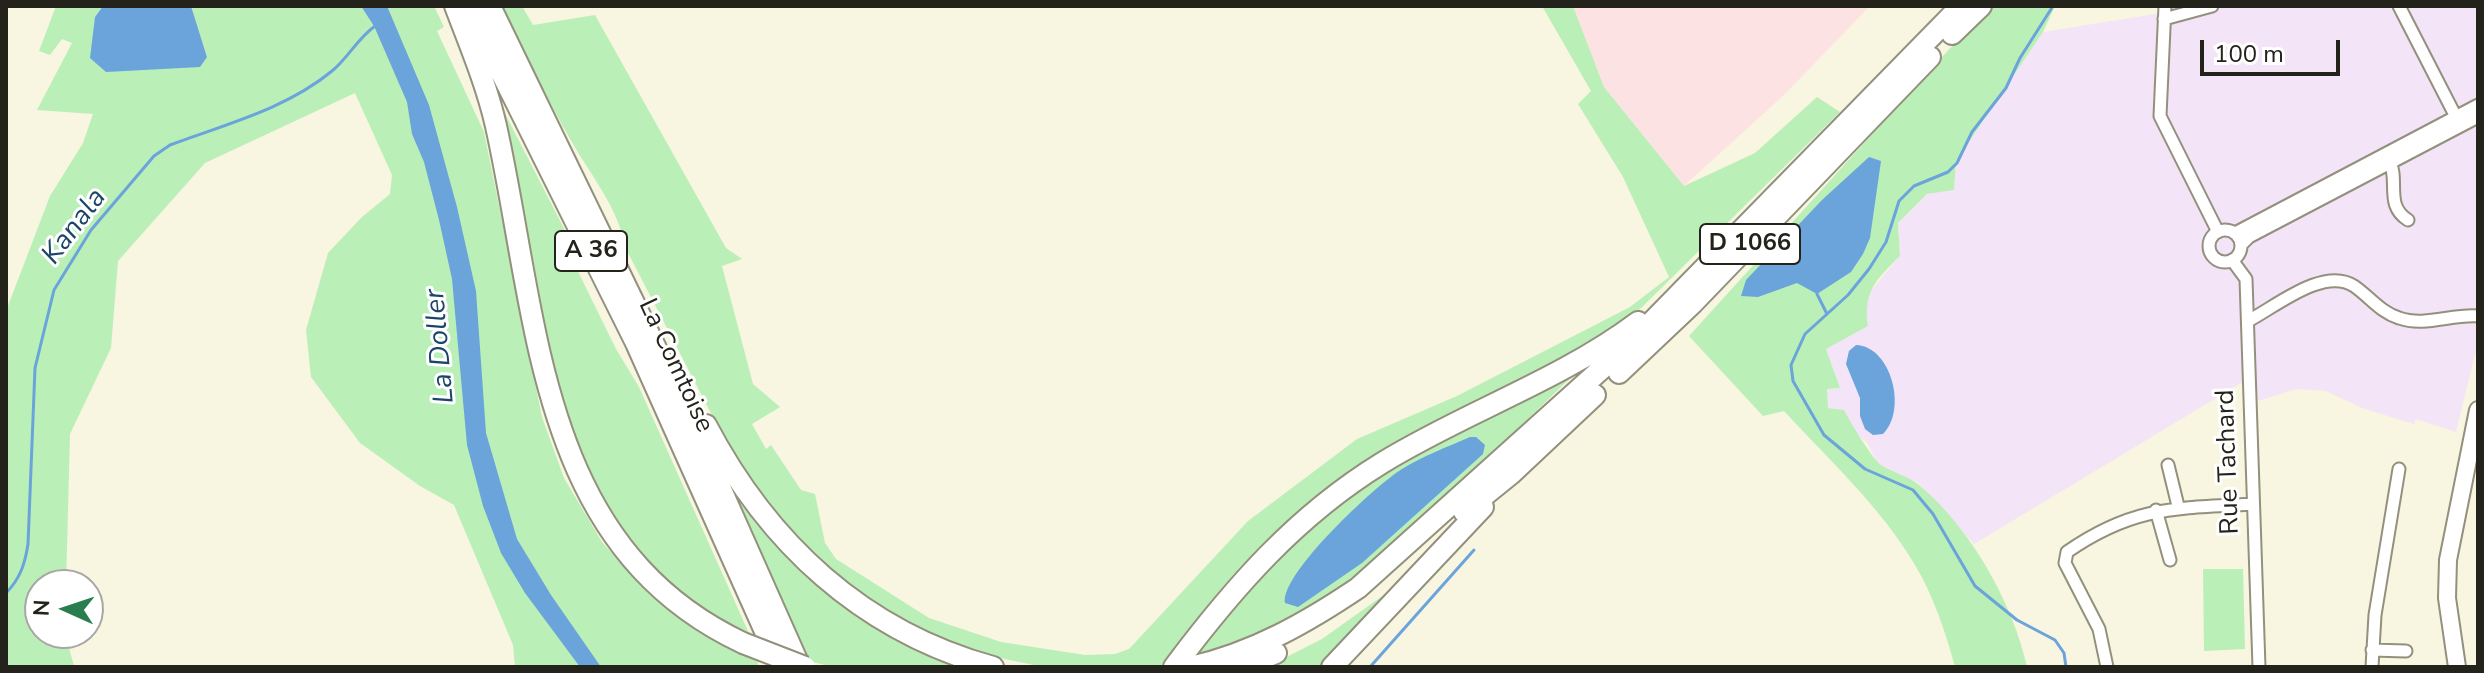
<!DOCTYPE html>
<style>
body{margin:0}
#map{position:relative;width:2484px;height:673px;overflow:hidden;background:#f8f5e0;font-family:"Nunito Sans",sans-serif}
canvas{display:block}
.frame{position:absolute;inset:0;border:8px solid #24231b;pointer-events:none}
.north{position:absolute;left:24px;top:569px;width:80px;height:80px;box-sizing:border-box;background:#fff;border:2px solid #a7a7a4;border-radius:50%;rotate:273deg;font-size:22px;font-weight:700;line-height:32px;text-align:center;color:#24231b}
.north::after{content:'';display:block;margin:auto;width:28px;height:36px;background:#2a7d4f;clip-path:polygon(50% 0,100% 100%,50% 72%,0 100%)}
.scale{position:absolute;left:2200px;top:40px;width:140px;height:36px;box-sizing:border-box;border:4px solid #24231b;border-top:0;padding-left:10px;font-size:24px;line-height:28px;white-space:nowrap;color:#24231b;-webkit-text-stroke:6px #fff;paint-order:stroke}
</style>
<div id="map">
<canvas width="2484" height="673"></canvas>
<div class="frame"></div>
<div class="north">N</div>
<div class="scale">100 m</div>
</div>
<script>
const ctx = document.querySelector('canvas').getContext('2d');
ctx.lineJoin = 'round';
function paint(path, color) { ctx.fillStyle = color; ctx.fill(path, 'evenodd'); }
function stroke(path, color, width, dash) { ctx.strokeStyle = color; ctx.lineWidth = width; ctx.lineCap = dash ? 'butt' : 'round'; ctx.setLineDash(dash || []); ctx.stroke(path); }
function drawText(font, color, halo, rows, align = 'center') {
  ctx.font = font + ' "Nunito Sans",sans-serif'; ctx.lineWidth = 6; ctx.setLineDash([]); ctx.textBaseline = 'middle'; ctx.strokeStyle = halo; ctx.fillStyle = color; for (const [text, x, y, turn = 0] of rows) {
    ctx.save(); ctx.translate(x, y); ctx.rotate((+turn || 0) * Math.PI / 180); ctx.textAlign = isNaN(turn) ? turn : align; if (halo) ctx.strokeText(text, 0, 0); ctx.fillText(text, 0, 0); ctx.restore();
  }
}
paint(new Path2D(`
 M2169,6H2478V342L2456,432L2416,419L2414,424L2362,408L2326,391L2296,389L2258,401L2255,386L2241,383L1974,544L1918,483L1877,463L1867,442L1854,433L1844,410L1828,408L1827,389L1840,388L1826,349L1868,326L1865,303L1869,293L1900,256L1898,223L1927,194L1954,190L1956,161L2043,32L2168,12Z`), '#f3e4f7');
paint(new Path2D(`
 M1573,6H1870L1784,95L1684,186L1604,87Z`), '#fde2e4');
paint(new Path2D(`
 M56,6H103L95,17L207,57L191,6H434L444,27L437,31L484,132L542,417L564,478L602,542L648,593L699,630L756,657L759,667H515L513,645L454,505L420,486L360,443L311,377L306,330L328,253L362,217L390,194L392,175L355,93L205,163L118,261L111,348L70,434L66,585H40V633H65L74,666L6,667V311L50,196L83,143L93,114L37,110L72,43L62,39L50,55L39,51Z
 M502,6H522L533,25L595,15L726,248L742,259L722,266L753,384L780,407L752,424L766,449L771,445L801,490L815,494L825,543L836,559L929,618L1001,642L1085,655L1115,654L1129,649L1248,521L1357,439L1457,396L1630,307L1669,277L1623,177L1578,104L1591,91L1542,6H1573L1604,87L1684,186L1755,153L1817,97L1840,112L1638,311C1617,326 1597,343 1574,356C1503,395 1425,421 1358,466C1304,501 1256,547 1215,596C1197,618 1182,642 1165,665L1044,667L980,654L909,626L823,569L744,477L626,249C619,210 593,178 573,144C547,100 525,52 502,6Z
 M1993,6H2055L2043,32L1956,161L1954,190L1927,194L1898,223L1900,256C1876,280 1863,291 1868,326L1826,349L1840,388L1827,389L1828,408L1844,410C1849,420 1873,460 1881,465C1892,472 1908,476 1919,485C1970,527 2013,603 2027,667H1955C1946,633 1933,595 1915,565C1881,507 1829,460 1784,411L1763,416L1689,336L1973,23Z
 M497,98L573,246L567,249L616,349L639,387L752,640C713,620 654,581 627,545C566,463 553,363 534,265C523,209 510,153 497,98Z
 M1577,372C1484,459 1380,574 1267,632C1242,645 1212,652 1186,662L1252,577L1356,488Z
 M733,494C805,585 857,630 969,667H833L809,661Z
 M2203,569H2243L2245,649L2204,651Z
 M1402,582L1318,667H1267L1322,639Z`), '#bbefb8');
paint(new Path2D(`
 M103,6H191L207,57L200,67L106,72L90,58L95,17Z
 M361,6H387L429,105L457,207L476,291L486,433L517,539L551,595L601,667H580L525,593L501,553L483,506L467,445L452,279L439,220L424,162L412,134L407,102L374,26Z
 M1869,157L1881,161L1870,238L1863,254L1851,272L1817,294L1797,283L1758,297L1741,296L1746,280L1822,200Z
 M1856,345C1891,346 1908,410 1883,434L1873,435L1865,429L1860,416V398L1846,364L1849,351Z
 M1470,437H1476L1485,445L1483,454L1362,563L1298,607L1285,603C1280,574 1376,485 1402,469C1423,456 1447,447 1470,437Z`), '#6aa4da');
stroke(new Path2D(`
 M2053,6L2020,58L2006,88L1972,132L1957,163L1948,172L1914,186L1899,201L1886,242L1869,269L1848,295L1805,334L1791,365L1793,381L1824,435L1865,469L1913,490L1933,514L1975,586L2017,620L2055,640L2064,653L2066,667
 M1817,294L1827,314
 M6,593C20,579 25,564 28,544L35,368L54,290L91,230L154,156L170,145C226,124 286,109 332,71C348,58 357,39 375,26
 M1370,667L1474,550`), '#6aa4da', 3);
const street = new Path2D(`
 M2165,6L2160,116L2218,232
 M2399,6L2456,117
 M2164,19L2212,6
 M2389,159C2400,181 2384,205 2408,220
 M2209 246a16 16 0 1 1 32 0a16 16 0 1 1-32 0Z
 M2235,233L2478,105
 M2241,245L2249,237L2478,117
 M2232,260L2246,279L2259,667
 M2248,321C2275,307 2324,266 2354,286C2370,297 2380,312 2399,318C2425,327 2451,314 2478,316
 M2168,465L2178,506
 M2156,510L2170,560
 M2372,650L2406,651
 M2107,667L2099,629L2065,563L2067,552C2133,506 2177,508 2253,504
 M2372,667L2375,615L2399,469`);
const secondary = new Path2D(`
 M2457,667L2447,598L2448,560L2478,410`);
const highway = new Path2D(`
 M455,6C470,45 487,86 496,126C539,319 537,546 743,643
 M468,6L636,343L781,667
 M490,6L684,406L800,667
 M1952,34L1981,6
 M1619,373L1692,304L1930,57
 M706,425C768,543 862,631 993,667
 M1464,512L1511,474L1595,395
 M1174,667C1234,587 1296,516 1382,463C1465,412 1559,381 1638,322
 M1191,667C1253,653 1306,623 1358,588L1637,337L1961,6
 M1242,667L1276,653
 M1332,667L1483,507`);
stroke(street, '#93907d', 15);
stroke(secondary, '#93907d', 20);
stroke(highway, '#93907d', 24);
stroke(street, '#fff', 11);
stroke(secondary, '#fff', 16);
stroke(highway, '#fff', 20);
const highwayBridge = new Path2D(`
 M743,643L805,667`);
stroke(highwayBridge, '#93907d', 24, []);
stroke(highwayBridge, '#fff', 20);
for (const [x, y, w] of [
 [1750,244,100],
 [591,251,72]
]) { const box = new Path2D(); box.roundRect(x - w / 2, y - 20, w, 40, 6); ctx.fillStyle = '#fff'; ctx.fill(box); stroke(box, '#24231b', 2); }
drawText('bold 24px', '#24231b', null, [
 ["D 1066",1750,244],
 ["A 36",591,251]
]);
drawText('26px', '#24231b', '#fff', [
 ["La Comtoise",675,366,65],
 ["Rue Tachard",2229,462,-92]
]);
drawText('italic 28px', '#1a4469', '#fff', [
 ["Kanala",75,227,-53],
 ["La Doller",441,346,-95]
]);
</script>
